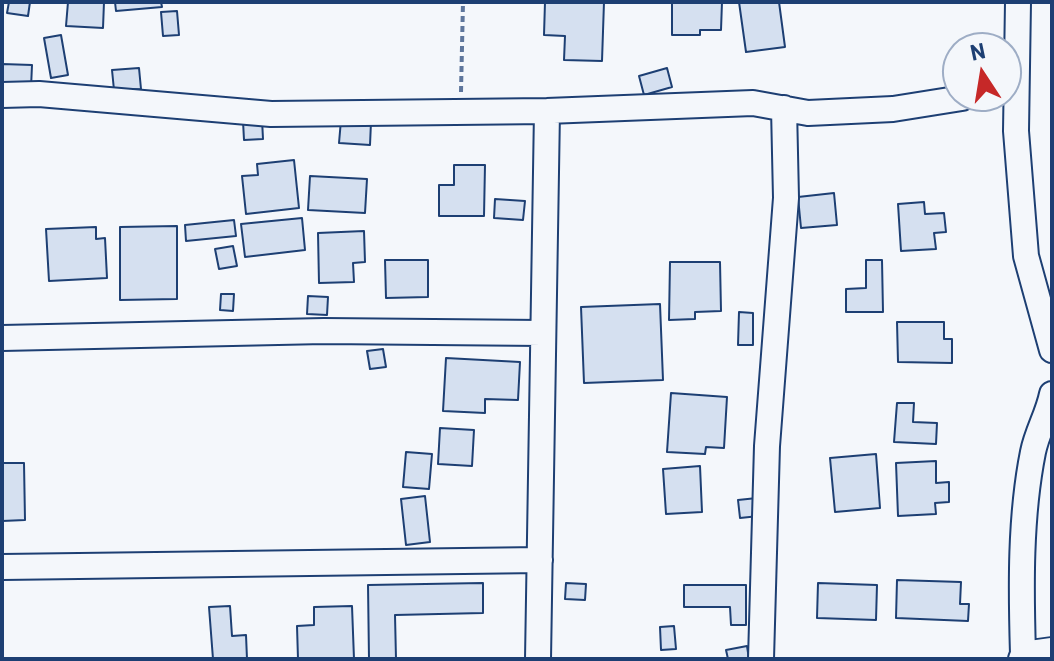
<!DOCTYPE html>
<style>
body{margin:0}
#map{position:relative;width:1054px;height:661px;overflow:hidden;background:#f4f7fb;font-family:Barlow,sans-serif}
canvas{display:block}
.frame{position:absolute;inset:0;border:4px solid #1d3f73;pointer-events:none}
.north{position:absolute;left:942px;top:32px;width:80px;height:80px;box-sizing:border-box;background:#f4f7fb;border:2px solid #9eadc5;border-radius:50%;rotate:348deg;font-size:22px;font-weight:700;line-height:32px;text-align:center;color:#1d3f73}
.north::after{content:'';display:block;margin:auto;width:28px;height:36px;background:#c62828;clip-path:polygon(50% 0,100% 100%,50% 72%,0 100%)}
</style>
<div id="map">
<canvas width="1054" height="661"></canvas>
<div class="frame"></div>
<div class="north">N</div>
</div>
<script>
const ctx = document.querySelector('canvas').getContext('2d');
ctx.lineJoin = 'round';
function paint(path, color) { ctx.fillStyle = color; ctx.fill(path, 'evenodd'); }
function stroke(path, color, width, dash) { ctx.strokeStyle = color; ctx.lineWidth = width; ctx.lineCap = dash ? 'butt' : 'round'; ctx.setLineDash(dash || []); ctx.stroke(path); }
const building = new Path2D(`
 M9,2H30L28,16L7,13Z
 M68,2H104L103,28L66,26Z
 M115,2H161L162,7L116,11Z
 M545,2H604L602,61L564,60L565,36L544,35Z
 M672,2H722L721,30H700V35H672Z
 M739,2H779L785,47L746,52Z
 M177,11L179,35L163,36L161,12Z
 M61,35L68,75L51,78L44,38Z
 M2,64L32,65L31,88L2,87Z
 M139,68L141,89L114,90L112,70Z
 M667,68L672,87L644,95L639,76Z
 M262,119L263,139L244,140L243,121Z
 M341,120L371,122L370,145L339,143Z
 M294,160L299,208L246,214L242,176L258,175L257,164Z
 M454,165H485L484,216H439V185H454Z
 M310,176L367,179L365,213L308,210Z
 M834,193L837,225L801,228L798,197Z
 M495,199L525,201L523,220L494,218Z
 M924,202L925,214L944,213L946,232L934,233L936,249L901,251L898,204Z
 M302,218L305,250L245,257L241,224Z
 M234,220L236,236L186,241L185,225Z
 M177,226V299L120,300V227Z
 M96,227V239L105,238L107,278L49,281L46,229Z
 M364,231L365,262L353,263L354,282L319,283L318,233Z
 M233,246L237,266L219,269L215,249Z
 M385,260H428V297L386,298Z
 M866,260H882L883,312H846V289L866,288Z
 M670,262H720L721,311L695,312V319L669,320Z
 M221,294H234L233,311L220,310Z
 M308,296L328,297L327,315L307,314Z
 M660,304L663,380L584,383L581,307Z
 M739,312L753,313V345H738Z
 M897,322H944V339H952V363L898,362Z
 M383,349L386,367L370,369L367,351Z
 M446,358L520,362L518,400L485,399V413L443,411Z
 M671,393L727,397L724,448L706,447L705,454L667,452Z
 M897,403H914L913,422L937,423L936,444L894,442Z
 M440,428L474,430L472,466L438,464Z
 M406,452L432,454L429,489L403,487Z
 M876,454L880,508L835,512L830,458Z
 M936,461V483L949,482V502L935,503L936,514L898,516L896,463Z
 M2,463H24L25,520L2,521Z
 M700,466L702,512L666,514L663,469Z
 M425,496L430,542L406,545L401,499Z
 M757,498L759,516L740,518L738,500Z
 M897,580L961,582L960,604H969L968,621L896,618Z
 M483,583V613L395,615L396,659H369L368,585Z
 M566,583L586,584L585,600L565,599Z
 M818,583L877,585L876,620L817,618Z
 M684,585H746V625H731L730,607H684Z
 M230,606L232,636L246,635L247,659H213L209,607Z
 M352,606L354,659H298L297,626L314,625V607Z
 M674,626L676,649L661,650L660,627Z
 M747,646L749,659H728L726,650Z`);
paint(building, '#d5e0f0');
stroke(building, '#1d3f73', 2);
const minor = new Path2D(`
 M1018,2L1016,131L1026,256L1052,350
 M2,95L39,94L271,114L547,111L753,103L808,113L893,109L962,98
 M2,338L324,331L542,333
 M2,567L540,560
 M1023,654C1021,588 1020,517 1033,452C1037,432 1048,414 1052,394
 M538,659L547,111
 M761,659L767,446L786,198L784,108
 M1021,659L1023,654L1052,650`);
stroke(minor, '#1d3f73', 28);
stroke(new Path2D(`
 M461,92L463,2`), '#5e769c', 4, [6, 4]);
stroke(minor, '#f4f7fb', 24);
</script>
